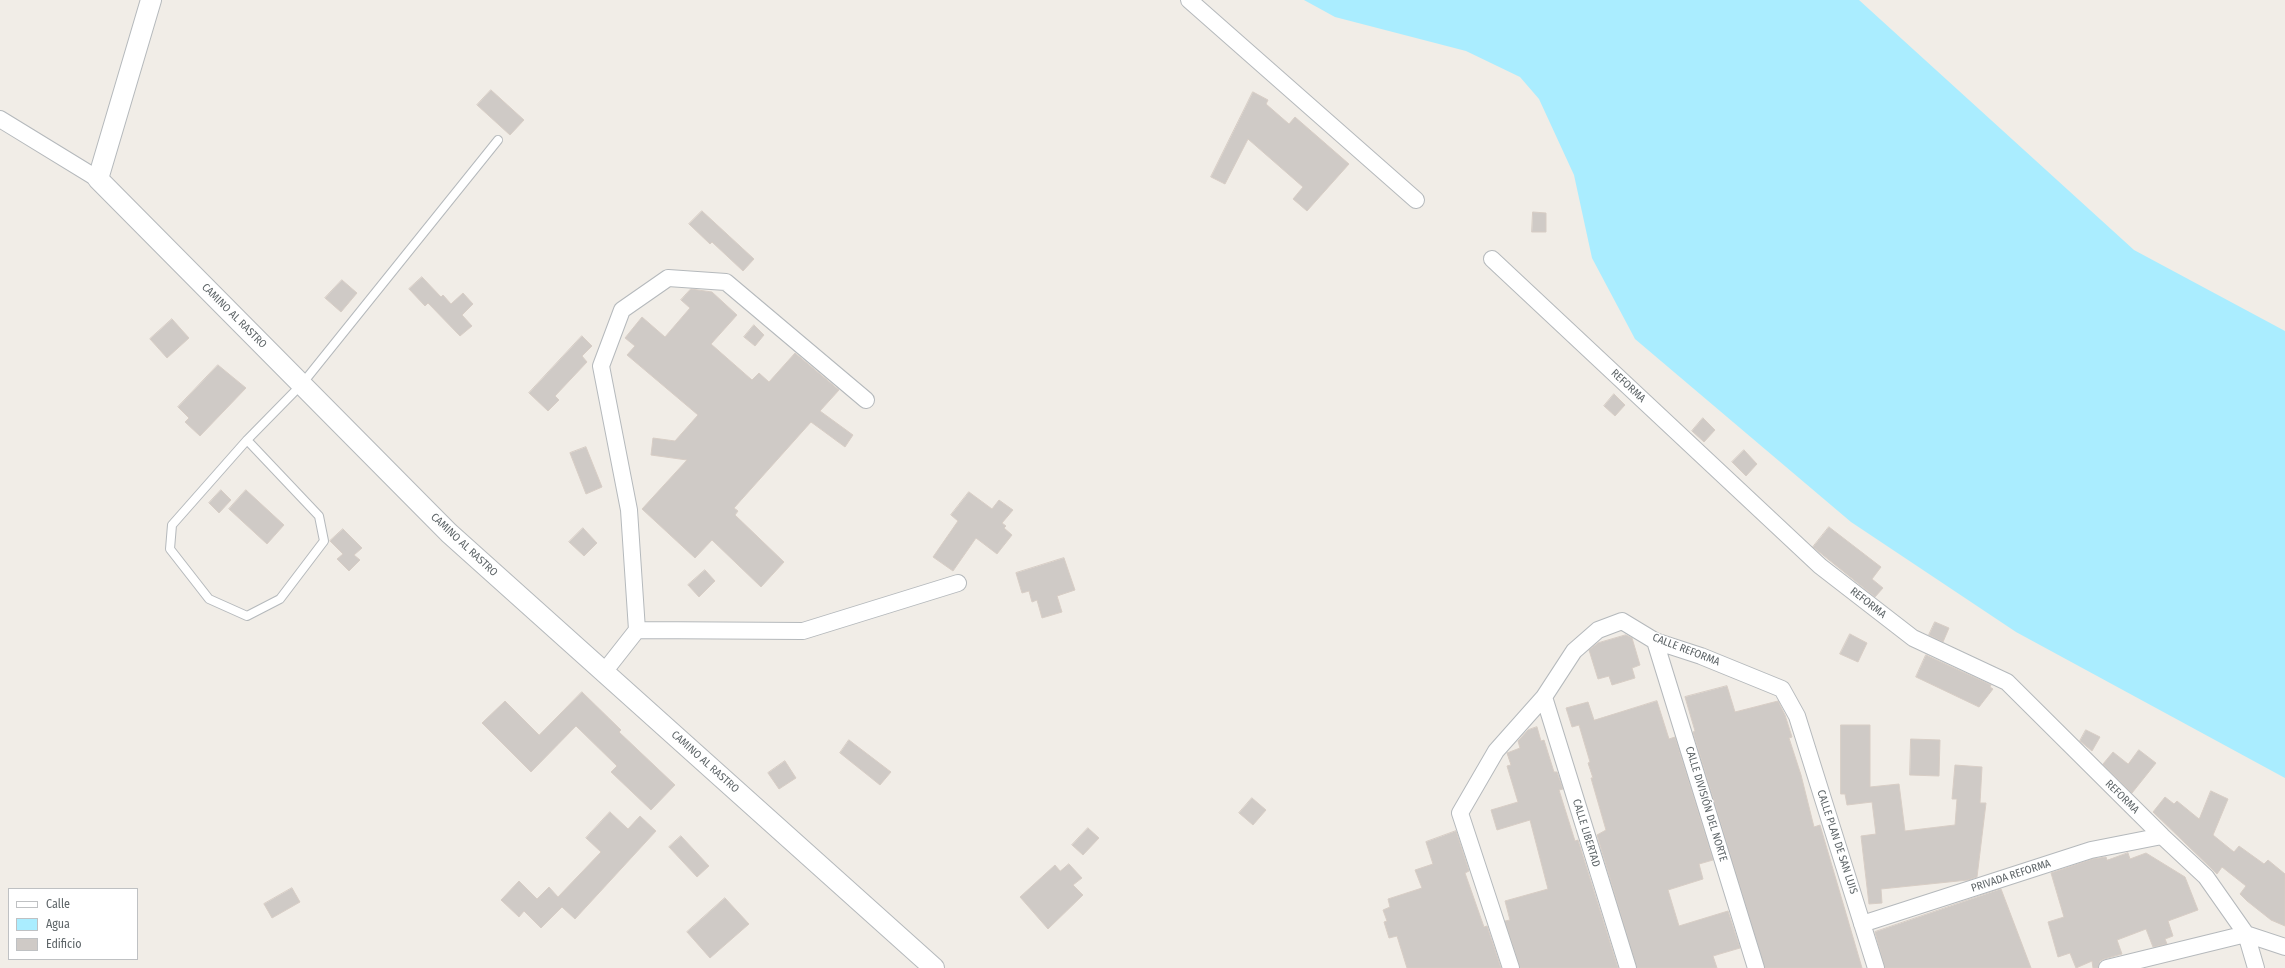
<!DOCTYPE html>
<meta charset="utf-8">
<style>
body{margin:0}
#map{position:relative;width:2285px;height:968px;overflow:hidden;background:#f1ede7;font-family:"Fira Sans Condensed",sans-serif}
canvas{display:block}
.legend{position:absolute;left:8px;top:888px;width:130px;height:72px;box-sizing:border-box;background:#fff;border:1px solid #bfc1c3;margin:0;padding:5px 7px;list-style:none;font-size:12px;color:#5e6568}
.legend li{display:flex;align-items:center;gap:8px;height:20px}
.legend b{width:20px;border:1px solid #bfc1c3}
</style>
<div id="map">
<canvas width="2285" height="968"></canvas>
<ul class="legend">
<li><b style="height:5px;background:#fff"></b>Calle</li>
<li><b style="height:11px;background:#aaedff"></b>Agua</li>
<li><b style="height:11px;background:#cfcac6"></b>Edificio</li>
</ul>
</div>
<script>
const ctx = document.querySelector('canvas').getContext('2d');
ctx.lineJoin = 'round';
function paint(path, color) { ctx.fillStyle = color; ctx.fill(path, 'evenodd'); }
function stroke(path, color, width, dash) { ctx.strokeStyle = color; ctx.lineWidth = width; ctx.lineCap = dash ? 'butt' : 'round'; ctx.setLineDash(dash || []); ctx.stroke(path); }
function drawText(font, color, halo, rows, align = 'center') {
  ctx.font = font + ' "Fira Sans Condensed",sans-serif'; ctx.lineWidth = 3; ctx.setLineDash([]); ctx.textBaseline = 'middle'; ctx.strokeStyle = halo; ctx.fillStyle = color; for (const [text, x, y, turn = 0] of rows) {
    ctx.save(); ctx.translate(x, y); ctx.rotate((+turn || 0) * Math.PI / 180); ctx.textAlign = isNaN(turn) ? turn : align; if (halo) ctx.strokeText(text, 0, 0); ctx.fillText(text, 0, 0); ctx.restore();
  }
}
paint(new Path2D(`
 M1304,0H1859L2134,250L2285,331V778L2016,632L1851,522L1635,339L1592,258L1574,175L1539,99L1520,77L1466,51L1335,17Z`), '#aaedff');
const building = new Path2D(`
 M491,90L524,120L510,135L477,105Z
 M1253,92L1268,100L1266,104L1289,124L1295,117L1349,164L1307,211L1293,199L1303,187L1248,139L1225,184L1211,177Z
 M702,211L754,259L743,271L712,242L710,244L689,224Z
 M1533,212L1546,213V232H1532Z
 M422,277L441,297L443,295L451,304L463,293L473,304L462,315L472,326L460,336L428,303L425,306L409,289Z
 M342,280L357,293L341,312L325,298Z
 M691,289L712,292L737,315L711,344L752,380L759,373L769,382L795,353L839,390L820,411L853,435L845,447L811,422L734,508L738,511L735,515L784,562L761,587L712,540L695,558L642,509L687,460L651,455L653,438L675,441L698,415L627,355L635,346L625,338L642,317L665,337L690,308L681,300Z
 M172,319L189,338L167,358L150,339Z
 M754,325L764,335L755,346L744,337Z
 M582,336L592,346L582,356L587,362L555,396L559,400L548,411L529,393Z
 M218,365L246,388L200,436L185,422L189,418L178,407Z
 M1614,394L1625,405L1615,416L1604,406Z
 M1703,418L1715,430L1704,442L1692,431Z
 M586,447L602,487L586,494L570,453Z
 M1744,450L1757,464L1746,476L1732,462Z
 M221,490L231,500L219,513L209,503Z
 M246,490L284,525L267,544L229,509Z
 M969,492L992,509L999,500L1013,510L1002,523L1006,526L1004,528L1012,535L997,554L976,538L953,571L933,557L958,521L951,515Z
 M1829,527L1881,567L1872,579L1883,588L1875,597L1813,547Z
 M583,528L597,543L584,556L569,542Z
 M343,529L362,548L354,555L360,560L349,571L337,559L343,554L330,541Z
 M1064,558L1075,590L1057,596L1062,612L1042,618L1037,600L1032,602L1029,591L1022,593L1016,573Z
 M705,570L715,581L699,597L688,585Z
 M1935,622L1949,628L1943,642L1929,635Z
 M1850,634L1867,643L1858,662L1840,654Z
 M1626,635L1632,638L1640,665L1632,668L1635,678L1612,685L1609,676L1598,679L1589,650L1598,643Z
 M1926,655L1991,685L1990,687L1993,689L1979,707L1916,677Z
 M1727,686L1735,712L1778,701L1785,715L1792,737L1789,738L1801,775L1814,827L1820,825L1862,968H1765L1693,732L1695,731L1685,697Z
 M582,692L621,730L619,732L675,785L651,810L611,772L617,766L576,726L531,772L482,723L505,701L539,735Z
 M1657,701L1669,739L1675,737L1713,860L1699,864L1703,879L1668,890L1679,926L1728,911L1740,948L1713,956L1717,968H1637L1597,835L1606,830L1591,778H1593L1588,763L1590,762L1579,725L1572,727L1566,708L1588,702L1594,720Z
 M1841,725H1870V787L1899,784L1905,831L1955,825L1957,799H1952L1955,765L1982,767L1980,803H1986L1977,877L1968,880L1881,889L1882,903L1869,904L1861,836L1876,834L1872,802L1847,805L1845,794H1841Z
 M1537,727L1541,741L1544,740L1554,772H1557L1563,789L1559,790L1575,841L1578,840L1618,968H1520L1505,921L1510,920L1505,901L1548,889L1530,820L1497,830L1491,810L1518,802L1507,766L1511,765L1507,753L1520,748L1518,741L1528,730Z
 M2086,730L2100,737L2092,751L2080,741Z
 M1911,739L1940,740L1939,776L1910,775Z
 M849,740L891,772L880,785L840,753Z
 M2139,750L2156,763L2132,793L2103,764L2113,752L2128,764Z
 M785,761L796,778L779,789L768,773Z
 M2211,791L2228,799L2213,835L2234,852L2239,846L2264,864L2268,860L2285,874V926L2271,920L2247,901L2240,894L2246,886L2222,867L2217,874L2153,812L2165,797L2174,804L2177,801L2199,819Z
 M1252,798L1266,810L1253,825L1239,813Z
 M610,812L628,829L640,816L656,831L575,919L562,907L541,928L524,911L519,917L501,900L519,881L537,899L549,887L558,897L601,852L586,838Z
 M1088,828L1099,838L1083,855L1072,845Z
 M1456,831L1469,871L1465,873L1484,927L1487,926L1501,968H1407L1397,936L1389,938L1384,922L1387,921L1383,910L1390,907L1388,899L1422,888L1415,870L1433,864L1426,842Z
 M681,836L709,866L697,877L669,847Z
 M2128,853L2130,859L2146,853L2185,877L2198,910L2168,921L2173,936L2165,939L2167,944L2153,947L2146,929L2117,940L2122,954L2104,959L2100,961L2098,968H2093L2092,961L2076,968L2070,953L2058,957L2048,922L2064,917L2051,873L2093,859L2106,857L2107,860Z
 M1069,864L1082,878L1073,885L1083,895L1048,929L1020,897L1055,865L1060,871Z
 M292,888L300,902L272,918L264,904Z
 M2001,889L2031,968H1885L1875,932Z
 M725,898L749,924L710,958L687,932Z`);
paint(building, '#cfcac6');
stroke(building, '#d7cdc5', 1);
const service = new Path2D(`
 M247,440L319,516L324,541L280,599L247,616L209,599L170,549L172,525L247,440L302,384L498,140`);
const minor = new Path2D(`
 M1189,0L1416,200
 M0,119L98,179
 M1492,259L1820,566L1913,638L2007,682L2162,836L2206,877L2246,934L2256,968
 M637,630L803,631L958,583
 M1655,641L1756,968
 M604,672L637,630L629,510L601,366L622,310L668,278L726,282L866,400
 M1544,697L1628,968
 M1862,924L2091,850L2162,836
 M2246,934L2285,947
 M1511,968L1460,813L1496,751L1544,697L1574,651L1598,630L1622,621L1655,641L1701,656L1782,689L1797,716L1876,968
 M2107,968L2246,934`);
const tertiary = new Path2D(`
 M151,0L98,179L449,533L934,968`);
stroke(service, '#b5b9bc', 10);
stroke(minor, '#b5b9bc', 18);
stroke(tertiary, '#b5b9bc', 22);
stroke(service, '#fff', 8);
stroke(minor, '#fff', 16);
stroke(tertiary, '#fff', 20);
drawText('11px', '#5e6568', '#fff', [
 ["CAMINO AL RASTRO",234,316,45],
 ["REFORMA",1628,386,43],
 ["CAMINO AL RASTRO",464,545,43],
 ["REFORMA",1868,603,38],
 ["CALLE REFORMA",1686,650,21],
 ["CAMINO AL RASTRO",705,762,42],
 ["REFORMA",2122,797,45],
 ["CALLE DIVISIÓN DEL NORTE",1706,804,73],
 ["CALLE LIBERTAD",1586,833,73],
 ["CALLE PLAN DE SAN LUIS",1837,842,72],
 ["PRIVADA REFORMA",2011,876,-18]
]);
</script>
